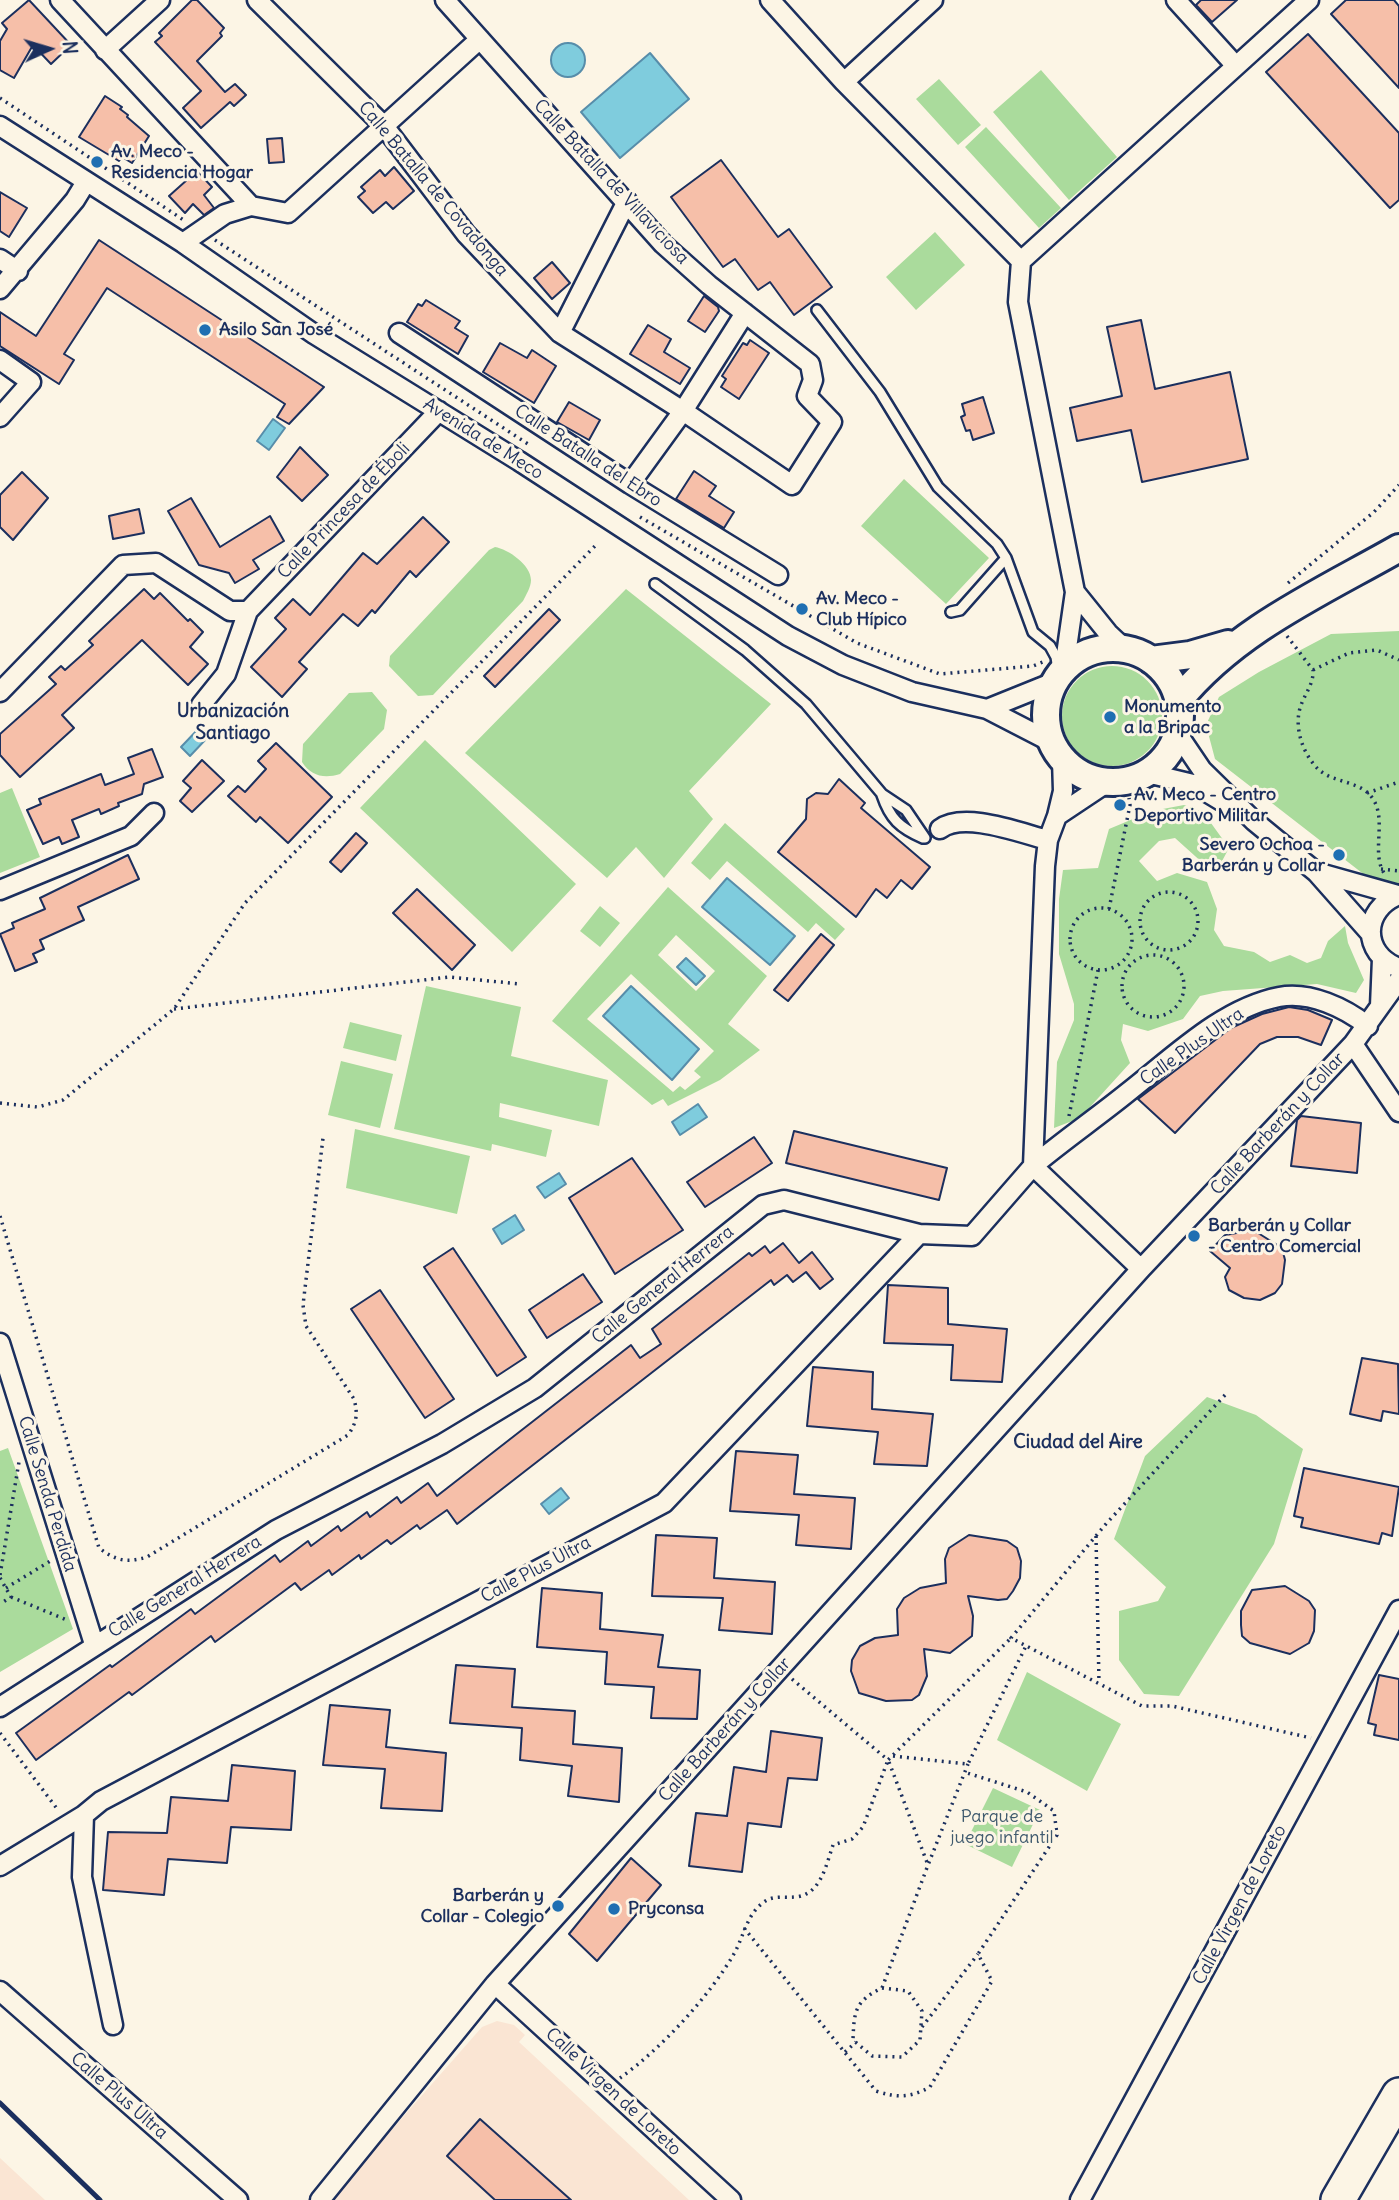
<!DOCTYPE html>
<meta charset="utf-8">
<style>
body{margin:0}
#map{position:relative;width:1399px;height:2200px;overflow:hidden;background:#fcf5e5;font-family:Delius,sans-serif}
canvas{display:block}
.north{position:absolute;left:14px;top:14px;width:70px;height:70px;-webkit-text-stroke:5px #fcf5e5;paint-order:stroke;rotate:86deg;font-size:19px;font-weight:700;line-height:28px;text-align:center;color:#1b2f5e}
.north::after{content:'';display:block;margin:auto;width:24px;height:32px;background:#1b2f5e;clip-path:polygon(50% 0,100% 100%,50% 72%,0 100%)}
</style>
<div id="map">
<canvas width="1399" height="2200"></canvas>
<div class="north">N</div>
</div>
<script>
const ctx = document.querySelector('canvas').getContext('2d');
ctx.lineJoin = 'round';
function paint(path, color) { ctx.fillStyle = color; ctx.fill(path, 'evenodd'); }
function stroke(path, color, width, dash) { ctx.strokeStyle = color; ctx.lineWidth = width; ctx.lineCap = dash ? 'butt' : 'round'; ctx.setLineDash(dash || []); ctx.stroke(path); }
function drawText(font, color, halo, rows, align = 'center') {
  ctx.font = font + ' Delius,sans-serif'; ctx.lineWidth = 6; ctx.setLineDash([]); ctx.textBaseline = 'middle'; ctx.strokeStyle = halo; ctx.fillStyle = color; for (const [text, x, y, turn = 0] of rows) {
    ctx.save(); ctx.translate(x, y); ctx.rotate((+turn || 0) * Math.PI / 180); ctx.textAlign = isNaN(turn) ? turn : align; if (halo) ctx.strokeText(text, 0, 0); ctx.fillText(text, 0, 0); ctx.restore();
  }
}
paint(new Path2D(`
 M497,2021L514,2025L525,2035L519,2042L689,2200H330L482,2027Z
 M0,2158L45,2200H0Z`), '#fae5d3');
paint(new Path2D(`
 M1041,70L1117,157L1069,200L993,112Z
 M939,79L981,125L958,145L916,99Z
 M986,127L1061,208L1039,228L965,147Z
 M935,232L965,265L916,310L886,277Z
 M904,479L989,558L946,604L861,526Z
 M495,547C508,549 531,565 531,580C531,587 526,595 523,601L433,695L418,696L389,666L390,656L489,550Z
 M626,589L771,704L689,791L713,819L664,878L636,847L607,878L465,753Z
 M1399,631V886L1366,876L1215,759L1206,725L1219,697L1259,672L1331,634Z
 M1062 716a50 50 0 1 1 100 0a50 50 0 1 1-100 0Z
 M372,692L387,710L384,729L340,774C324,779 311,776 302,762L303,744L349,693Z
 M425,740L576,884L512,952L360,808Z
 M12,788L40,857L0,873V793Z
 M1184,805L1203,812L1229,848L1221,863L1205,865L1175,838L1159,841L1139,861L1157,881L1177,873L1207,882L1217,909L1214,930L1224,946L1254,952L1270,962L1290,955L1307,963L1321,958L1328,941L1345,926L1348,943L1364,980L1356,993L1317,984L1223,991L1200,996L1183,1019L1148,1031L1123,1024L1121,1040L1130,1063L1080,1118L1054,1128L1057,1062L1074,1020V1004L1059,954V899L1063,870L1098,868L1109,829L1152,811Z
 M725,823L845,929L835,940L816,923L808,932L727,861L710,880L691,863Z
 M668,887L767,976L728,1024L760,1050L720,1080L668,1106L663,1099L652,1105L552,1021ZM676,935L715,971L696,991L658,955ZM631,974L714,1051L694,1071L701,1077L685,1090L680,1086L673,1092L587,1019Z
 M600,906L620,923L600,947L580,931Z
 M426,986L521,1007L511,1056L608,1080L599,1126L500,1103L499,1117L552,1130L546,1157L492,1144L491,1151L394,1129Z
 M350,1022L402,1035L396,1061L343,1048Z
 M341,1061L393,1074L380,1128L328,1115Z
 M355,1129L470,1156L457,1214L346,1188Z
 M1207,1397L1256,1415L1303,1449L1274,1544L1179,1696L1144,1694L1119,1660V1611L1158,1601L1166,1587L1114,1539L1145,1456Z
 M8,1448L73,1629L0,1672V1451Z
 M1027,1672L1121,1724L1087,1791L997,1740Z
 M993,1788L1040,1810L1012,1867L965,1844Z`), '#aadb9c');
const water = new Path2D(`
 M551 60a17 17 0 1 1 34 0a17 17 0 1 1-34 0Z
 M650,53L689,99L620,158L581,112Z
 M273,419L285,428L269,450L257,441Z
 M202,725L208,737L190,756L181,747Z
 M727,878L795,936L770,965L702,907Z
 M686,958L705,976L696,985L677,967Z
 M631,986L699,1049L672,1080L603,1016Z
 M698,1104L707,1117L680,1135L672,1122Z
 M559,1173L566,1184L545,1198L537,1187Z
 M515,1215L524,1230L502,1244L493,1229Z
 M561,1488L569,1498L549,1514L541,1504Z`);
paint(water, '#7fccdd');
stroke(water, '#578daa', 2);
const building = new Path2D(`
 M29,0L71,45L51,64L33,45L14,78L0,70V41L7,29L2,23Z
 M192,0H197L224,28L220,33L222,36L197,61L225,92L235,84L246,95L234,106L230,102L201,128L183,108L201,91L155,42L162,36L159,33Z
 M1201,0H1237L1212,22L1196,5Z
 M1346,0H1394L1399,6V88L1331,14Z
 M1308,34L1399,133V200L1390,208L1266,72Z
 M105,96L122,107L120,109L128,115L127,117L149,136L132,163L122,157L119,161L79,137Z
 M282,138L284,162L269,163L267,139Z
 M721,160L778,237L789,229L832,287L794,315L770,282L758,290L735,259L723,267L671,197Z
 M394,167L414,191L393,209L386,202L373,213L358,197L365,191L361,187L380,170L385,176Z
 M197,171L212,187L204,195L214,208L204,215L193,204L185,213L169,196Z
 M0,192L27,208L9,237L0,231Z
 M99,240L324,387L289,424L277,417L285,404L107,288L64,354L74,360L59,384L0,346V312L36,336Z
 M552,262L570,283L552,299L534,278Z
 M704,296L718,307L719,311L705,332L688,321Z
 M426,300L460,321L455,328L468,336L458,354L407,322L418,304L422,306Z
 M1141,320L1155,389L1230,372L1248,459L1142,482L1131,430L1077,441L1070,408L1122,396L1107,327Z
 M648,325L671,339L664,352L690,368L680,384L630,354Z
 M750,340L769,353L739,399L721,387L726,379L722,376L743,343L747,345Z
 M500,343L527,358L532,350L556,366L534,403L483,372Z
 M983,397L994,433L973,440L970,430L966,431L961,417L965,415L962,404Z
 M569,402L600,420L589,440L557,422Z
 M300,447L328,475L302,501L277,477Z
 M694,471L716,486L709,496L734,512L724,528L676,499Z
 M22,472L48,498L13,540L0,527V495Z
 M191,498L220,547L270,516L284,541L253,560L259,569L235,583L229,573L199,565L168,511Z
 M139,509L144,533L113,539L109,516Z
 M423,517L449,542L416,577L410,571L375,613L372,610L358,626L343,614L299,662L307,669L282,697L251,667L286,629L275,618L293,599L310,615L363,553L377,564Z
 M144,589L154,599L160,593L188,621L190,619L203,632L190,647L208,664L188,685L142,640L62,715L74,728L20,777L0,755V734L56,684L49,677L61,666L65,670L93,645L89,641Z
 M549,609L560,620L495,687L484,676Z
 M276,743L332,797L288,843L260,817L256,822L228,796L238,786L245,792L266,769L258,761Z
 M152,749L163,777L144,784L142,794L118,803L119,806L101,814L99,809L72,820L79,837L62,844L59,837L43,844L27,810L41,804L39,799L101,774L105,785L134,774L128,758Z
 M202,760L224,781L192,812L180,801L191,788L183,781Z
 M839,779L865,803L861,808L930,867L912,889L901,880L887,898L876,889L856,917L778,852L806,819L807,799L816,793L828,794Z
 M356,833L367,843L341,872L330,862Z
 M128,855L139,879L78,907L84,920L40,940L44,949L33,954L37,962L15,971L0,934L14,928L12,923L45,909L40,898Z
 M417,889L475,945L452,970L393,913Z
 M821,934L834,945L788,1001L774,990Z
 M1289,1007L1308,1010L1332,1020L1321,1045L1298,1037H1277L1260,1044L1175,1133L1138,1099L1231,1028L1262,1014Z
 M1301,1116L1361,1123L1357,1173L1291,1166L1297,1120Z
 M794,1131L947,1168L939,1200L786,1163Z
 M754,1137L772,1163L705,1207L687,1182Z
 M632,1158L683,1230L615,1274L569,1198Z
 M1248,1231L1258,1233L1282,1248L1285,1260L1282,1284L1275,1293L1260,1300L1244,1298L1229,1290L1225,1277L1230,1268L1210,1251L1225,1235Z
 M783,1243L799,1263L812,1252L833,1279L820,1289L806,1272L793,1282L787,1275L774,1285L771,1280L457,1524L447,1510L420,1529L417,1525L391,1544L387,1540L361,1559L359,1555L332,1575L329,1570L301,1590L295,1583L215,1642L211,1636L132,1695L129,1692L36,1760L16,1733L110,1665L112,1667L191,1609L195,1614L275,1555L280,1562L308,1541L311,1546L338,1526L341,1531L367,1512L370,1517L397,1497L401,1503L428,1483L437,1496L631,1345L640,1358L661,1344L652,1329L749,1253L752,1256L765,1246L770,1253Z
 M453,1248L526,1357L497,1376L424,1267Z
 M583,1274L602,1302L547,1338L529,1310Z
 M888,1285L948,1288V1324L1007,1329L1002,1382L951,1380L953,1345L884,1343Z
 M380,1290L454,1399L425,1418L351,1309Z
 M1362,1358L1398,1364L1399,1414L1383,1411L1381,1421L1350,1414Z
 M813,1367L873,1372L872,1409L933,1414L927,1466L874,1464L878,1432L807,1426Z
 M736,1451L798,1455L794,1494L855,1498L851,1549L796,1545L799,1515L730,1511Z
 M1304,1468L1399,1487L1392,1536L1382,1533L1379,1544L1301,1527L1303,1518L1294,1516Z
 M656,1535L717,1538L714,1578L775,1582L772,1634L719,1630L723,1598L652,1596Z
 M969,1535L1007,1541L1017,1548L1021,1561L1020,1578L1013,1591L1007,1599L998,1600L968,1596L973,1616L972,1636L950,1653L924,1649L927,1676L919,1695L912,1700L886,1701L859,1693L851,1671L852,1660L860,1646L875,1638L898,1635L897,1609L904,1598L920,1588L946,1583L945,1559L949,1548Z
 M1285,1586L1309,1601L1315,1610L1314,1631L1309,1643L1290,1654L1250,1643L1242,1636L1241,1625V1611L1252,1590Z
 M542,1588L602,1593L600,1629L663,1635L658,1667L700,1670L697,1719L651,1718L654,1687L605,1684L607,1652L537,1647Z
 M456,1665L515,1669L512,1707L575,1711L573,1744L622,1748L619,1802L568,1796L572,1766L520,1760L522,1728L450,1723Z
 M1379,1675L1399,1679V1740L1374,1735L1376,1725L1368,1723Z
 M330,1705L390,1710L386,1747L446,1753L442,1811L381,1808L385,1769L323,1765Z
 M771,1731L822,1738L817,1780L788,1778L781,1827L748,1823L742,1872L689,1866L696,1813L727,1816L734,1767L766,1772Z
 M232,1765L295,1771L291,1830L231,1827L227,1863L168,1859L164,1895L103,1890L108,1832L167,1833L171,1797L228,1801Z
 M631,1858L661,1885L597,1961L569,1934Z
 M480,2119L571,2200H495L447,2156Z`);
paint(building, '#f6bfa9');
stroke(building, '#1b2f5e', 2);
const lane = new Path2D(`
 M817,310L880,392L938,487L997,544L1006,558L1033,632L1050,646L1056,657L1058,670
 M655,584L745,650L806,704L882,794L906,810L925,838
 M951,612L960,610L1006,558
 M882,795C890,819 900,828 923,838`);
const street = new Path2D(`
 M60,0L251,206
 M257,0L384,126L466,234L560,333L683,411L792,485L832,422L807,396L813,380L810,364L709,285L663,244L445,0
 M770,0L844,82
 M933,0L844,82L1021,261
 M1176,0L1236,66
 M105,50L160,0
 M0,126L183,243L314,334L519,461L788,636L843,665L912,692L987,709L1051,742
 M183,243L225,214L251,206L288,213L480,39
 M0,259L18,271
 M0,289L75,200L86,182
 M399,333L630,484L778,575
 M560,333L627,201
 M0,360L31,382L0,417
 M630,484L683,411L745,313
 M1075,592L1108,633L1125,649
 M1064,669L1075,592L1018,302L1021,261L1309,0
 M0,692L123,565L156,563L230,611H248L439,411
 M201,705L226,674L248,611
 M987,709L1054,682
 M1177,733L1202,770L1254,821L1316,872L1370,933
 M1062,759L1063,791L1057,816L1108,782
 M1147,773L1193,784L1228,805
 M940,829C964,811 1020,833 1048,840
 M1316,872L1398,895
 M0,890L131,836L154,813
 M1399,895C1362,909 1361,954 1399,968
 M1380,1006L1382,959
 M1353,1044L1399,1112
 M1141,1269L1033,1166C1064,1140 1096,1118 1127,1093C1172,1058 1222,1008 1279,997C1310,991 1345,1008 1368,1026
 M0,1343L94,1644
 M0,1707L276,1530L442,1444L535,1388L763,1205L784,1200L919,1234L972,1236L1033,1166L1045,866L1048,840L1057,816
 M0,1866L84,1815
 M495,1984L731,2200
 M0,1991L238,2200
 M113,2025L82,1877L84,1815L101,1801L664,1503L919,1234
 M320,2200L495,1984L1141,1269L1353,1044L1399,980
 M1080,2200L1399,1610`);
const secondary = new Path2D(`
 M1046 715a67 67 0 1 1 134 0a67 67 0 1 1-134 0Z
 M1151,660L1190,655L1228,644
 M1178,701C1235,630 1322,592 1399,548`);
const highway = new Path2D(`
 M1338,2200L1399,2095`);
stroke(lane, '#1b2f5e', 14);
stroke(street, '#1b2f5e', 23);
stroke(secondary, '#1b2f5e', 32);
stroke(highway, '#1b2f5e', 38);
stroke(new Path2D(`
 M0,98L185,221
 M215,240L528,444
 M640,517L857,643L940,674L1033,666L1043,662
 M1288,583L1374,512L1399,485
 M1287,636L1313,670C1314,683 1305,694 1301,705C1293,727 1303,754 1318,769C1334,784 1361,780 1373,799C1387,820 1371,853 1384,873
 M1313,670L1349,653L1377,650L1399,660
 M1367,793L1399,782
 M1381,869L1399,871
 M1140 921a29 29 0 1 1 58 0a29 29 0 1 1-58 0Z
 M1070 939a31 31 0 1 1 62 0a31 31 0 1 1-62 0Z
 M1109,909L1130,805L1129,798
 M1122 986a31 31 0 1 1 62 0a31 31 0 1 1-62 0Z
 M174,1009L449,977L520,984
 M0,1103L38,1107L63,1100L174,1009L245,903L595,546
 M1069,1116L1098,970
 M0,1216L99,1548C116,1561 127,1563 147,1557L348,1435C357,1422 358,1414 354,1399L306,1326L303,1305L323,1138
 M1225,1395L1105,1525L1011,1638L1142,1706H1172L1311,1738
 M1096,1536L1099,1683
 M0,1575L19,1462
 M0,1578L11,1597L0,1604
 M6,1588L52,1560
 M11,1597L67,1620
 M792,1679L888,1760L1011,1638
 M0,1733L58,1810
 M893,1756L968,1764L1026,1646
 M889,1762L928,1865L968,1764
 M744,1928L876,2091C897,2098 910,2098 930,2087L992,1981L978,1954L1057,1835L1054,1811L1027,1792L964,1772
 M882,1988L908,1991L922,2011L920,2040L902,2057L872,2056L853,2040C854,2011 855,2001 882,1988L928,1865
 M922,2027L978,1954
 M845,2052L856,2042
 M620,2078C661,2049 710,1996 735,1952C744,1935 747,1914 764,1902C773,1895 785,1898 795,1897C821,1895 826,1865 833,1845L852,1839L863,1827L888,1760`), '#1b2f5e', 3.5, [2, 5]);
stroke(lane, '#fcf5e5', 9);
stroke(street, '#fcf5e5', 18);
stroke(secondary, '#fcf5e5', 26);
stroke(highway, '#fcf5e5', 33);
stroke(new Path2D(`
 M0,2103L100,2200`), '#1b2f5e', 5);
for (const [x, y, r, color] of [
 [97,162,7,"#1f6fb2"],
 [205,330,7,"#1f6fb2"],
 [802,609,7,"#1f6fb2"],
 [1110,717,7,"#1f6fb2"],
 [1120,805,7,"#1f6fb2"],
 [1339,855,7,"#1f6fb2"],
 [1194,1236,7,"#1f6fb2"],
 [558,1906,7,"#1f6fb2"],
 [614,1909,7,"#1f6fb2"]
]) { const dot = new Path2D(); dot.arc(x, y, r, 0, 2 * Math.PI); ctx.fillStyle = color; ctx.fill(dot); stroke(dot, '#fcf5e5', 2.5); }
drawText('bold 18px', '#1b2f5e', '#fcf5e5', [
 ["Av. Meco -",111,152],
 ["Residencia Hogar",111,173],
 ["Asilo San José",219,330],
 ["Av. Meco -",816,599],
 ["Club Hípico",816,620],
 ["Monumento",1124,707],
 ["a la Bripac",1124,728],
 ["Av. Meco - Centro",1134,795],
 ["Deportivo Militar",1134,816],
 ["Severo Ochoa -",1325,845,"right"],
 ["Barberán y Collar",1325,866,"right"],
 ["Barberán y Collar",1208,1226],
 ["- Centro Comercial",1208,1247],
 ["Barberán y",544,1896,"right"],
 ["Collar - Colegio",544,1917,"right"],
 ["Pryconsa",628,1909]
], 'left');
drawText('18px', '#1b2f5e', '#fcf5e5', [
 ["Calle Batalla de Villaviciosa",611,182,47],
 ["Calle Batalla de Covadonga",433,189,50],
 ["Avenida de Meco",483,439,32],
 ["Calle Batalla del Ebro",588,456,33],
 ["Calle Princesa de Éboli",344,511,-46],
 ["Calle Plus Ultra",1192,1047,-35],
 ["Calle Barberán y Collar",1278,1124,-47],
 ["Calle General Herrera",663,1285,-39],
 ["Calle Senda Perdida",47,1494,73],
 ["Calle Plus Ultra",536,1570,-28],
 ["Calle General Herrera",185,1587,-32],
 ["Calle Barberán y Collar",725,1730,-48],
 ["Calle Virgen de Loreto",1240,1905,-62],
 ["Calle Virgen de Loreto",613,2092,43],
 ["Calle Plus Ultra",119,2096,41]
]);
drawText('18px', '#3f5a6e', '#fcf5e5', [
 ["Parque de",1002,1817],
 ["juego infantil",1002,1838]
]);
drawText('bold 19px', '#1b2f5e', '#fcf5e5', [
 ["Urbanización",233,712],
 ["Santiago",233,734],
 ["Ciudad del Aire",1078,1443]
]);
</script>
